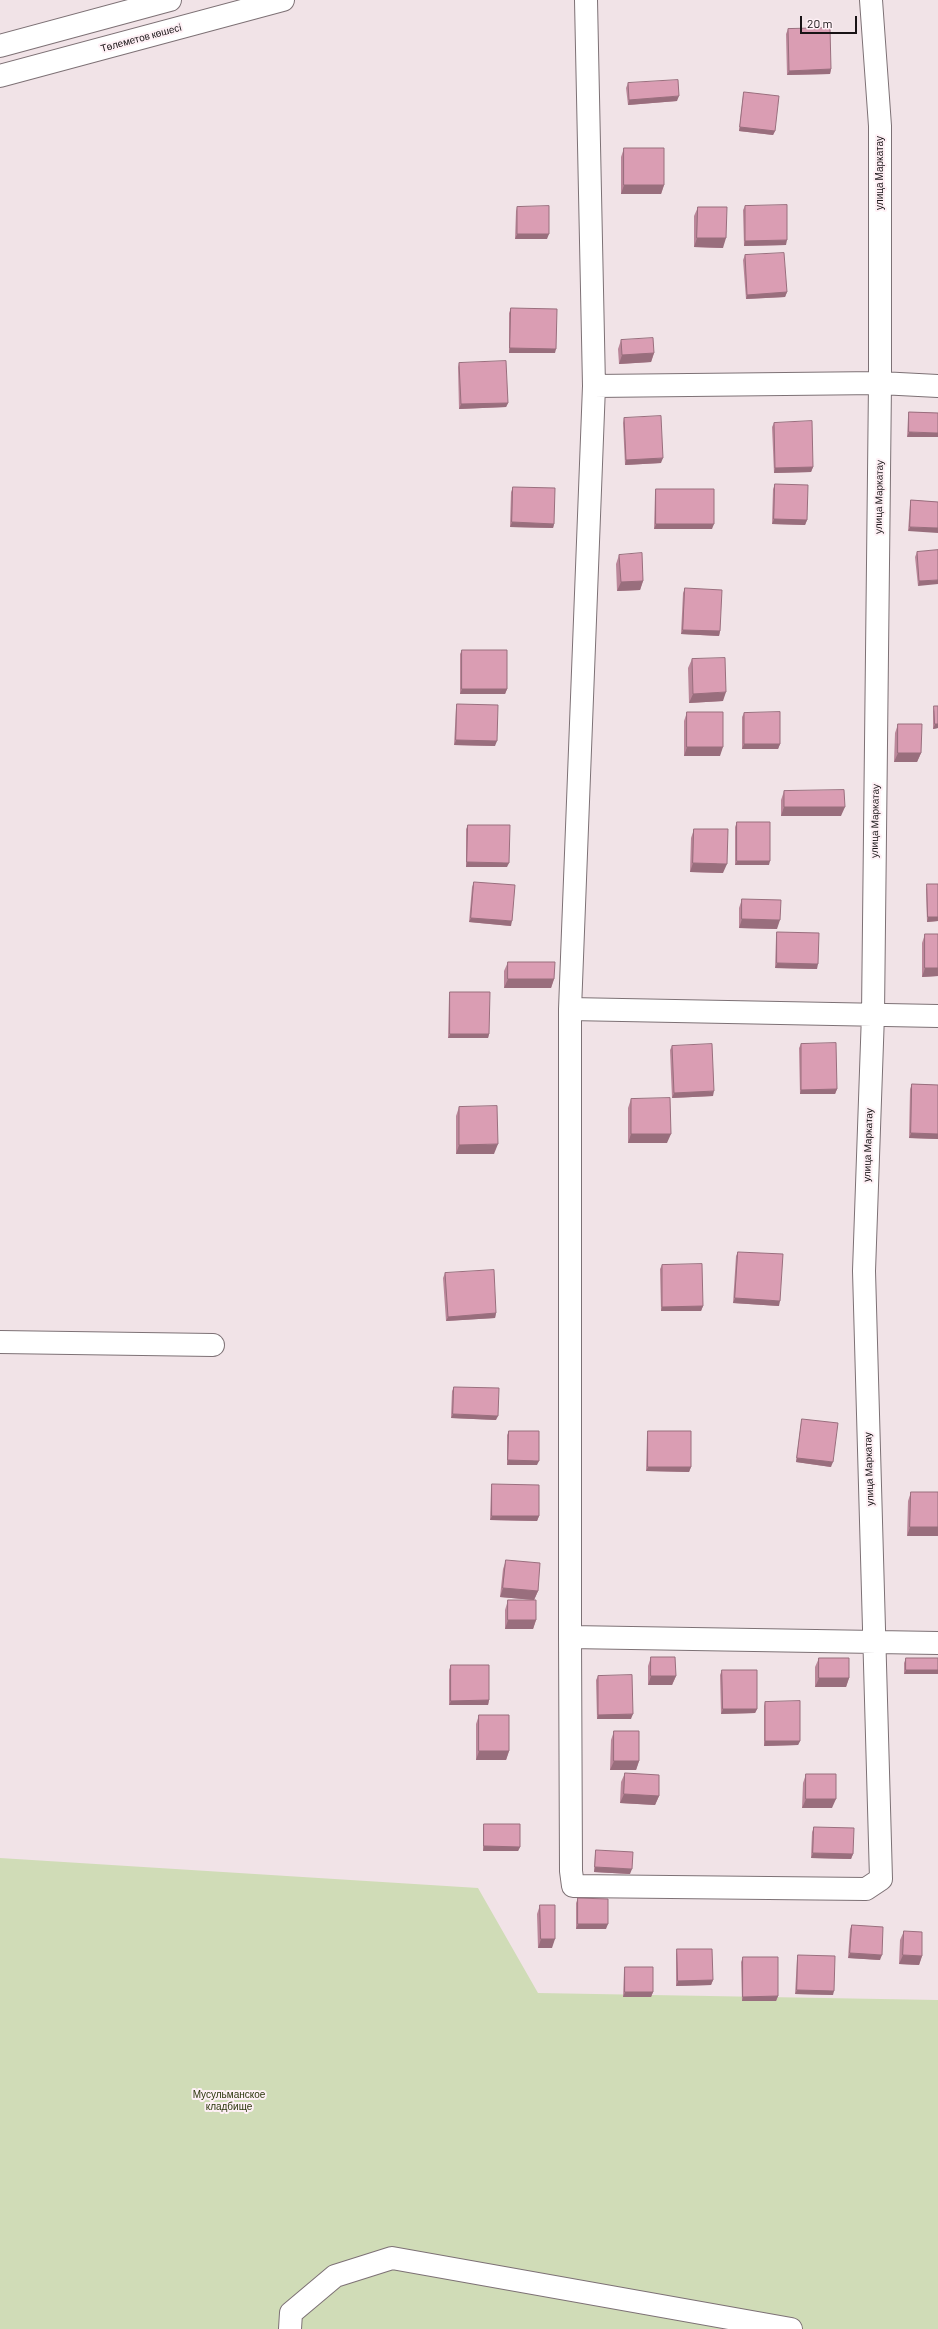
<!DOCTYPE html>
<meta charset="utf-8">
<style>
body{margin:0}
#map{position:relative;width:938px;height:2329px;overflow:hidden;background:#f1e3e7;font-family:Barlow,sans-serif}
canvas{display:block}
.scale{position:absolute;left:800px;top:16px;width:57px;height:18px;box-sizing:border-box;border:2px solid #181315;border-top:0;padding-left:5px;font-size:12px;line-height:14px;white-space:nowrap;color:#181315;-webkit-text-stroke:3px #fef0f5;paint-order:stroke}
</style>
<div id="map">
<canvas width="938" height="2329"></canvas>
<div class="scale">20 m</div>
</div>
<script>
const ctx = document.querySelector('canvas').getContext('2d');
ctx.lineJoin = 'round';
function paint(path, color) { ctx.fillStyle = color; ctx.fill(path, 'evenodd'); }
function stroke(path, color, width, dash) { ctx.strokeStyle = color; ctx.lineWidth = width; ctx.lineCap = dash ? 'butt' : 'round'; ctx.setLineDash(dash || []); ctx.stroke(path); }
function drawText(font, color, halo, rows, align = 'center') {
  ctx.font = font + ' Barlow,sans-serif'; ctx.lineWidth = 4; ctx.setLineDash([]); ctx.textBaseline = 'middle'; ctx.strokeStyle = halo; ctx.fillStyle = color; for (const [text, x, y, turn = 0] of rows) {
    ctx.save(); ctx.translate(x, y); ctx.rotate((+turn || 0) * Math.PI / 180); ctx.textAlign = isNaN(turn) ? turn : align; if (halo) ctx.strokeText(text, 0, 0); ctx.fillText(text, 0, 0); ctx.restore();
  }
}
paint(new Path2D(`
 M0,1858L478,1888L538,1993L938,2000V2329H0Z`), '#d0dcb7');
const minor = new Path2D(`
 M586,0L594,386L570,1009V1637L938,1643
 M594,386L880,383L938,386
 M570,1009L938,1016
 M0,1342L213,1345
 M570,1637L571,1871L573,1886L866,1889L881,1879L864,1271L873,1014L880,383V126L871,0
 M290,2329L291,2313L335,2276L392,2258L791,2329`);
const major = new Path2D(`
 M0,46L170,0
 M0,76L283,0`);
stroke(minor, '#7d7175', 24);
stroke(major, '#7d7175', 24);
stroke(minor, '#fff', 22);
stroke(major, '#fff', 22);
paint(new Path2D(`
 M788,29L831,69L830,74L787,75L786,34Z
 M628,83L677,101L628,105L626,88Z
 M744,92L775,131L773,135L739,131L743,96Z
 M624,148L664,185L661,194H621V157Z
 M745,206L786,245L744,246L743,210Z
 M517,207L547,239H515L516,211Z
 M698,207L723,248L694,247V216Z
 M745,255L787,292L785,297L746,299L743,260Z
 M511,308L555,353H509V313Z
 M621,340L654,353L651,362L619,364L618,349Z
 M459,363L508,403L506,407L459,409L458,367Z
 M909,412L938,413L907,437L908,417Z
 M624,418L661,463L625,465L623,423Z
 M774,423L813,467L811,472L774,473L772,427Z
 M775,484L807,520L805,525L772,524L773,489Z
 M513,487L554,524L553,528L510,527L511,492Z
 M656,489L712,529H654L655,493Z
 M911,500L938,502L908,531L910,505Z
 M938,550L918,586L915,557L917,552Z
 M619,555L643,581L640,590L617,591L616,564Z
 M685,588L720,631L719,636L681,634L683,593Z
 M462,650L507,689L505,694H460V654Z
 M692,659L723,701L689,703L688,668Z
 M457,704L495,746L454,745L456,708Z
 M934,706L938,728L933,729V711Z
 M687,712L720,756H684V721Z
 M744,713L780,744L778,749H742V717Z
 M898,724L921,753L917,762H894L895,733Z
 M784,791L841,816H781V800Z
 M737,822L769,865H735V827Z
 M468,825L507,867H466V829Z
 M694,829L723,873L690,872L691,838Z
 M474,882L511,926L469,922L472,887Z
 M927,884L938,921L927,922L926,889Z
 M742,899L777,929L739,928V908Z
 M777,932L817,969L775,968L776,937Z
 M925,934H938V976L922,977V943Z
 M508,962L554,979L551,988H504V971Z
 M450,992L489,1034L488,1038H448L449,996Z
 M801,1044L837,1089L835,1094H800L799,1048Z
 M672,1046L713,1096L672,1098L670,1050Z
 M912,1084L938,1085V1139L909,1138L910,1089Z
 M631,1099L667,1143H628V1108Z
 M459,1107L494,1154H456V1116Z
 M738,1252L779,1306L733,1303L736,1256Z
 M662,1265L703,1306L701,1311H661L660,1269Z
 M445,1273L496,1313L495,1318L446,1321L443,1278Z
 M454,1387L496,1420L451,1418L452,1391Z
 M802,1419L831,1467L796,1462L801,1423Z
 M509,1431L537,1465H507V1435Z
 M648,1431L691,1467L689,1472L646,1471L647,1435Z
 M492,1484L539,1516L537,1521L490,1520L491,1489Z
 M911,1492H938L907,1536L908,1501Z
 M506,1560L538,1591L534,1600L500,1597L503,1569Z
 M508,1600L536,1620L533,1629H505V1610Z
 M651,1657L676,1676L672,1685H648V1666Z
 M819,1658L849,1678L846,1687H815V1667Z
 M906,1658H938V1674H904V1663Z
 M451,1665L489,1700L488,1705H449V1670Z
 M722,1670L757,1709L755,1713L721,1714L720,1675Z
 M598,1676L631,1719H597L596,1680Z
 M765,1702L800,1741L798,1745L764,1746V1706Z
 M479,1715L509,1751L506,1760H476V1724Z
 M614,1731L639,1761L636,1770H610L611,1740Z
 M625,1773L659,1796L655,1805L620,1803L621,1782Z
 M806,1774L832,1808H802L803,1783Z
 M484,1824L520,1847L518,1851H483V1828Z
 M814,1827L853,1854L851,1859L811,1858L812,1832Z
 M596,1850L630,1874L594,1872L595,1855Z
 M578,1898L606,1929H576V1903Z
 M540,1905L552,1948H538L537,1914Z
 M852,1925L880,1960L848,1958L850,1929Z
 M904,1931L922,1956L919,1965L899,1964L900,1940Z
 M677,1949L713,1980L711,1985L676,1986V1954Z
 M798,1955L833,1995L795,1994L797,1959Z
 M743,1957L778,1996L776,2001H742L741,1962Z
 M625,1967L653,1992L651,1997H623L624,1971Z`), '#bb879a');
paint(new Path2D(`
 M831,69L830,74L787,75L789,71Z
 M679,96L677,101L628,105L629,100Z
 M740,127L775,131L773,135L739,131Z
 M624,185H664L661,194H621Z
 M517,234H549L547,239H515Z
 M697,238H726L723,248L694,247Z
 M787,240L786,245L744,246L745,241Z
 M787,292L785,297L746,299L747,295Z
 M510,348L556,349L555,353H509Z
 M654,353L651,362L619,364L622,355Z
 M508,403L506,407L459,409L461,404Z
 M909,432L938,433V437H907Z
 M663,458L661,463L625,465L626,460Z
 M813,467L811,472L774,473L775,468Z
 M774,519L807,520L805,525L772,524Z
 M512,522L554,524L553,528L510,527Z
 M656,524H714L712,529H654Z
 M910,527L938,528V533L908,531Z
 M938,580V584L918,586L919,581Z
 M643,581L640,590L617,591L621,582Z
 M683,630L720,631L719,636L681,634Z
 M462,689H507L505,694H460Z
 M726,692L723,701L689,703L693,694Z
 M935,724H938V728L933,729Z
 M456,740L497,741L495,746L454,745Z
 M744,744H780L778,749H742Z
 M687,747H723L720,756H684Z
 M898,753H921L917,762H894Z
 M784,807H845L841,816H781Z
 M737,861H770L769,865H735Z
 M467,862L509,863L507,867H466Z
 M693,863L727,864L723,873L690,872Z
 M928,917H938V921L927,922Z
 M471,918L512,921L511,926L469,922Z
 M742,919L780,920L777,929L739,928Z
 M777,963L818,964L817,969L775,968Z
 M925,968H938V976L922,977Z
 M508,979H554L551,988H504Z
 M450,1034H489L488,1038H448Z
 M837,1089L835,1094H800L801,1090Z
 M714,1091L713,1096L672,1098L674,1093Z
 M911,1133L938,1134V1139L909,1138Z
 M631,1134H671L667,1143H628Z
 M498,1144L494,1154H456L459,1145Z
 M735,1298L780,1301L779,1306L733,1303Z
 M703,1306L701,1311H661L662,1307Z
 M496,1313L495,1318L446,1321L448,1317Z
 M453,1414L498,1416L496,1420L451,1418Z
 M797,1458L833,1462L831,1467L796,1462Z
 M508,1460L539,1461L537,1465H507Z
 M648,1467H691L689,1472L646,1471Z
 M492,1516H539L537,1521L490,1520Z
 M910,1527H938V1536H907Z
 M503,1588L538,1591L534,1600L500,1597Z
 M508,1620H536L533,1629H505Z
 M906,1670H938V1674H904Z
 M651,1676H676L672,1685H648Z
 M819,1678H849L846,1687H815Z
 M489,1700L488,1705H449L451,1701Z
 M723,1709H757L755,1713L721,1714Z
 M633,1714L631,1719H597L598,1715Z
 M765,1741H800L798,1745L764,1746Z
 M479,1751H509L506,1760H476Z
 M614,1761H639L636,1770H610Z
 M624,1794L659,1796L655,1805L620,1803Z
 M806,1799H836L832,1808H802Z
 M484,1846L520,1847L518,1851H483Z
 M813,1853L853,1854L851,1859L811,1858Z
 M595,1867L632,1869L630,1874L594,1872Z
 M578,1924H608L606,1929H576Z
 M541,1939H555L552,1948H538Z
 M850,1953L882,1955L880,1960L848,1958Z
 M903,1955L922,1956L919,1965L899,1964Z
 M713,1980L711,1985L676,1986L678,1981Z
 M797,1990L834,1991L833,1995L795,1994Z
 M625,1992H653L651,1997H623Z
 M778,1996L776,2001H742L743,1997Z`), '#996e7d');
const building = new Path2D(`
 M830,28L831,69L789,71L788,29Z
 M678,80L679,96L629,100L628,83Z
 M744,92L779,96L775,131L740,127Z
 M624,148H664V185H624Z
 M787,205V240L745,241V206Z
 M549,206V234H517V207Z
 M698,207H727L726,238H697Z
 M784,253L787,292L747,295L745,255Z
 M511,308L557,309L556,349L510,348Z
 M653,338L654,353L622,355L621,340Z
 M506,361L508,403L461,404L459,363Z
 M909,412L938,413V433L909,432Z
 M661,416L663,458L626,460L624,418Z
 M812,421L813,467L775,468L774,423Z
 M775,484L808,485L807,520L774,519Z
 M513,487L555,488L554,524L512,522Z
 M656,489H714V524H656Z
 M911,500L938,502V528L910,527Z
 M938,550V580L919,581L917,552Z
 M642,553L643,581L621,582L619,555Z
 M685,588L722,590L720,631L683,630Z
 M462,650H507V689H462Z
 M725,658L726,692L693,694L692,659Z
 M457,704L498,705L497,741L456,740Z
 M934,706H938V724H935Z
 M687,712H723V747H687Z
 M780,712V744H744V713Z
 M898,724H922L921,753H898Z
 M844,790L845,807H784V791Z
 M737,822H770V861H737Z
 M468,825H510L509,863L467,862Z
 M694,829H728L727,864L693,863Z
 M474,882L515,885L512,921L471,918Z
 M927,884H938V917H928Z
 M742,899L781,900L780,920L742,919Z
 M777,932L819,933L818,964L777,963Z
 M925,934H938V968H925Z
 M508,962H555L554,979H508Z
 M450,992H490L489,1034H450Z
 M836,1043L837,1089L801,1090V1044Z
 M712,1044L714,1091L674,1093L672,1046Z
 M912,1084L938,1085V1134L911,1133Z
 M670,1098L671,1134H631V1099Z
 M497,1106L498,1144L459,1145V1107Z
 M738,1252L783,1254L780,1301L735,1298Z
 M702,1264L703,1306L662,1307V1265Z
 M494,1270L496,1313L448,1317L445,1273Z
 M454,1387L499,1388L498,1416L453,1414Z
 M802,1419L838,1423L833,1462L797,1458Z
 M509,1431H539V1461L508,1460Z
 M648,1431H691V1467H648Z
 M492,1484L539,1485V1516H492Z
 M911,1492H938V1527H910Z
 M506,1560L540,1563L538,1591L503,1588Z
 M508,1600H536V1620H508Z
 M651,1657H675L676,1676H651Z
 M819,1658H849V1678H819Z
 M906,1658H938V1670H906Z
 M451,1665H489V1700L451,1701Z
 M722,1670H757V1709H723Z
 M632,1675L633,1714L598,1715V1676Z
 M800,1701V1741H765V1702Z
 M479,1715H509V1751H479Z
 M614,1731H639V1761H614Z
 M625,1773L659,1775V1796L624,1794Z
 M806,1774H836V1799H806Z
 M484,1824H520V1847L484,1846Z
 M814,1827L854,1828L853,1854L813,1853Z
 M596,1850L633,1852L632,1869L595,1867Z
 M578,1898L608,1899V1924H578Z
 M540,1905H555V1939H541Z
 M852,1925L883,1927L882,1955L850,1953Z
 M904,1931L922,1932V1956L903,1955Z
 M677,1949H712L713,1980L678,1981Z
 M798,1955L835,1956L834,1991L797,1990Z
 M743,1957H778V1996L743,1997Z
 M625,1967H653V1992H625Z`);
paint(building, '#da9db3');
stroke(building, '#996e7d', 1);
drawText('10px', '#181315', '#fef0f5', [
 ["Төлеметов көшесі",141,38,-15],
 ["улица Маркатау",880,173,-90],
 ["улица Маркатау",879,497,-89],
 ["улица Маркатау",875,821,-89],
 ["улица Маркатау",868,1145,-88],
 ["улица Маркатау",869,1469,-92]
]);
drawText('10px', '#2b360c', '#fef0f5', [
 ["Мусульманское",229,2095],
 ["кладбище",229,2107]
]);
</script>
